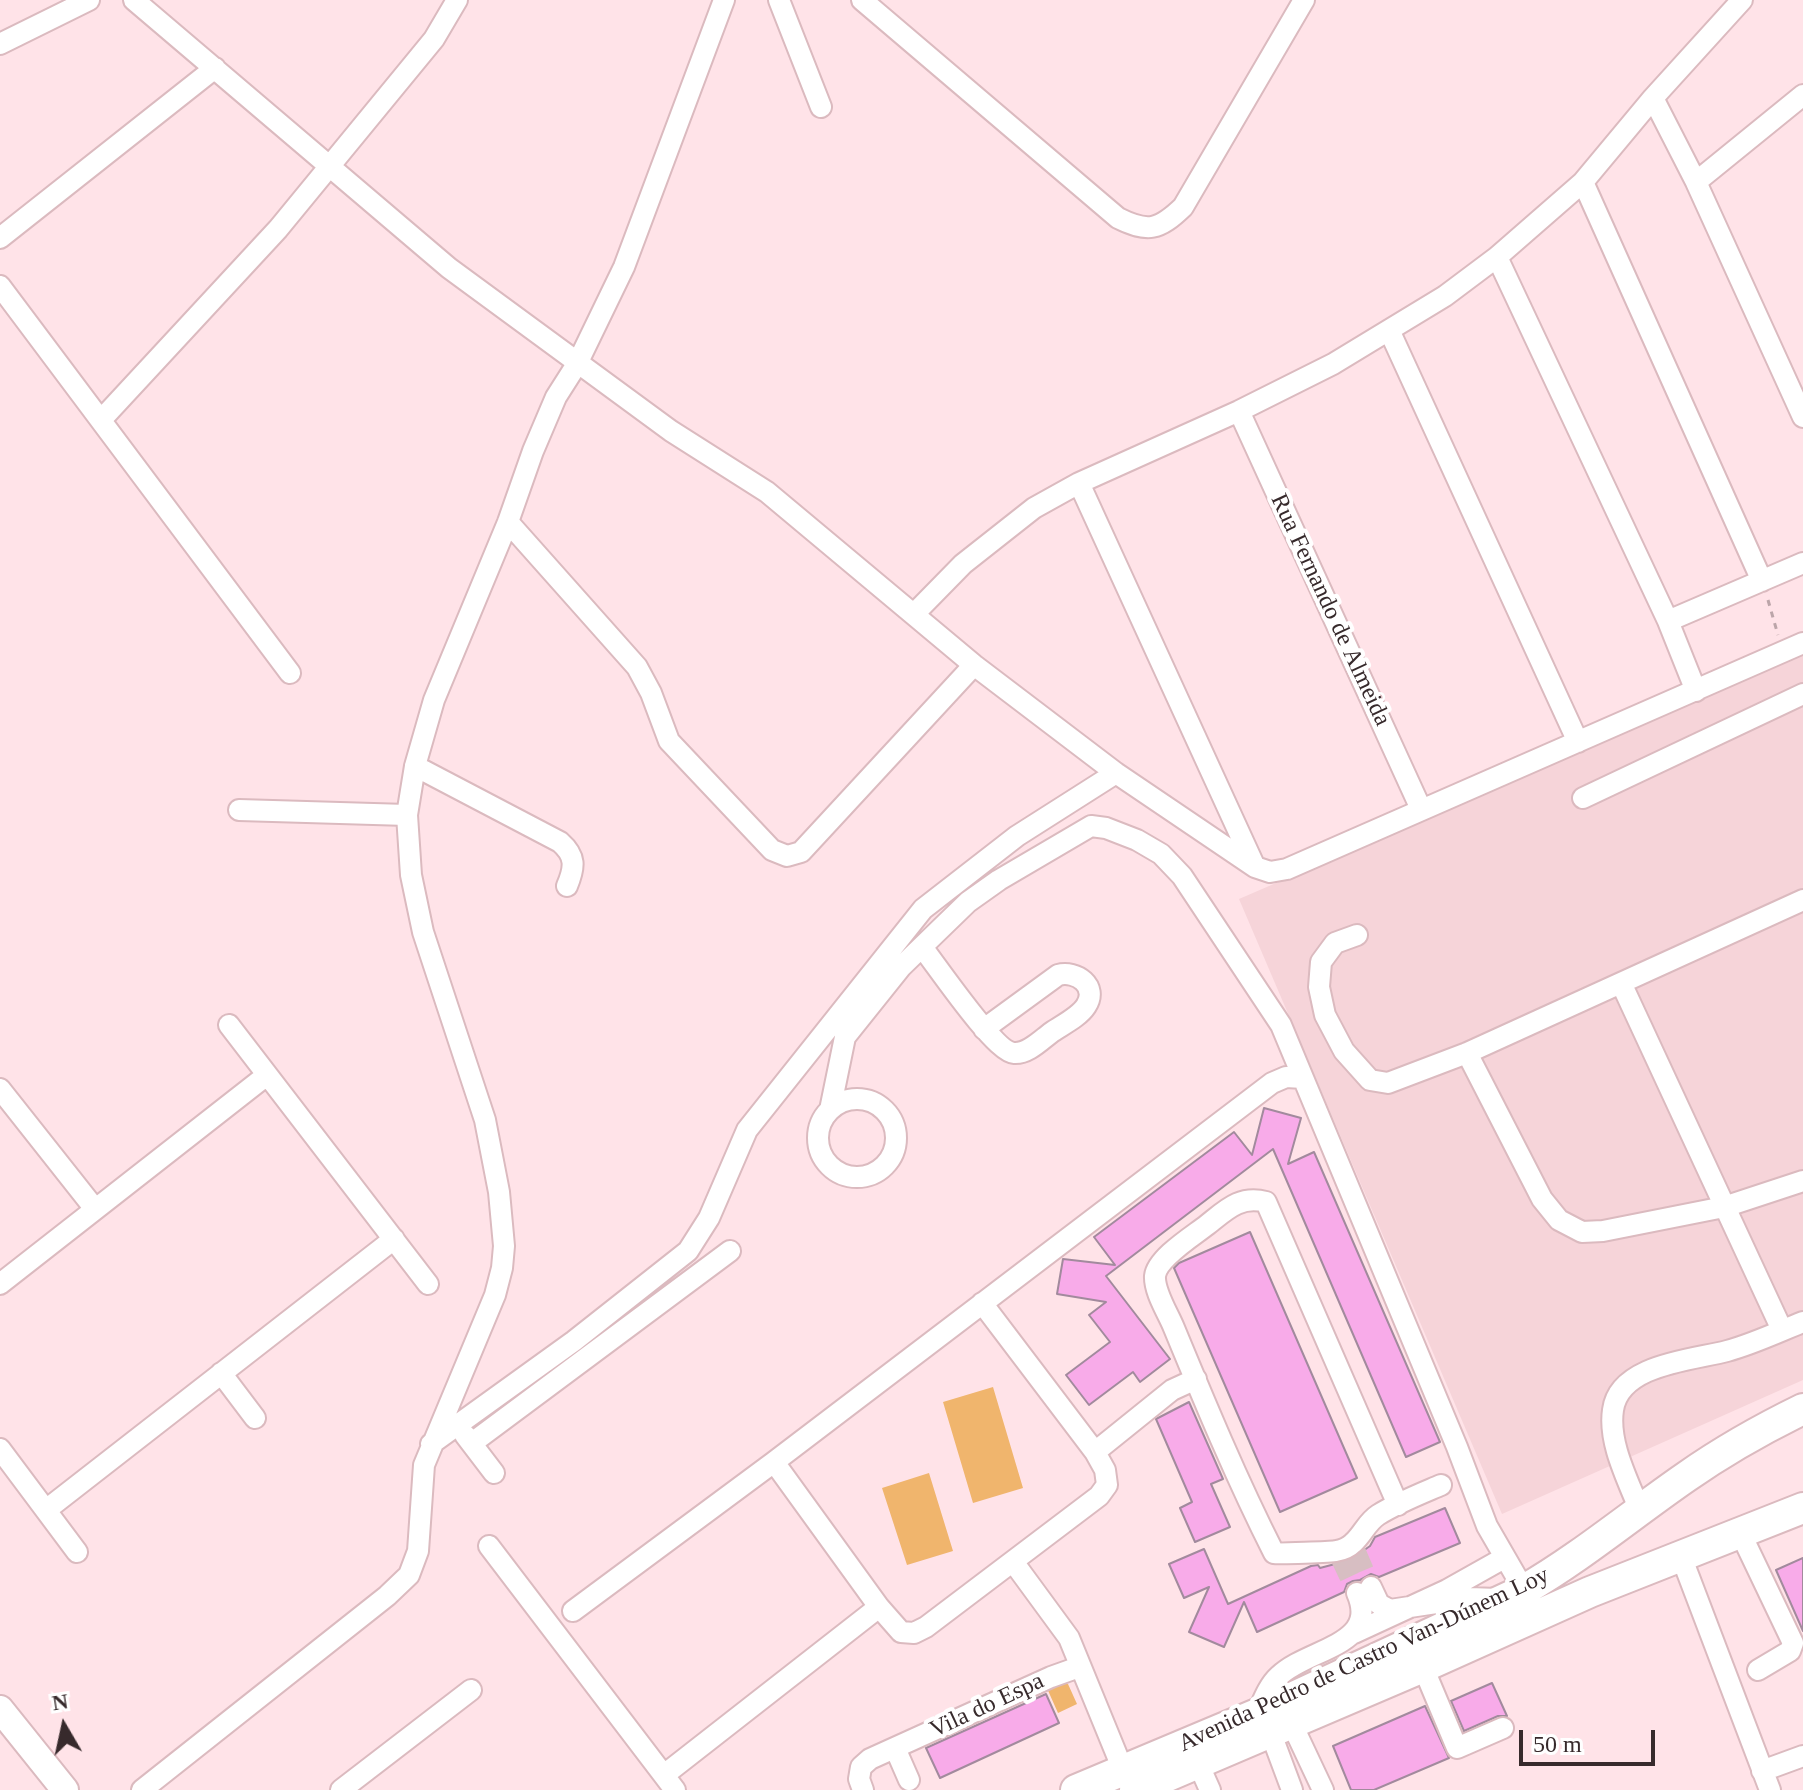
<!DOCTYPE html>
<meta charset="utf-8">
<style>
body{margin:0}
#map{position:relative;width:1803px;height:1790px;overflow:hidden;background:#ffe3e8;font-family:"Times New Roman",serif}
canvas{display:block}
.north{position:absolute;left:24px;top:1686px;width:80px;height:80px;-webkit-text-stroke:6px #fff;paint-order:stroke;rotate:351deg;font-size:22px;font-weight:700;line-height:32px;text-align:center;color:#372a2c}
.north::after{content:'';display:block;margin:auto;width:28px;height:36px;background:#372a2c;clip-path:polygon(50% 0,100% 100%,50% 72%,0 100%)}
.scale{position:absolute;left:1519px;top:1730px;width:136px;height:36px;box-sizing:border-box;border:4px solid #372a2c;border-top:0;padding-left:10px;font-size:24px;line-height:28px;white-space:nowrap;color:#372a2c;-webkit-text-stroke:6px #fff;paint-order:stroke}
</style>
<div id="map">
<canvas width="1803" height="1790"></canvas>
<div class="north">N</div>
<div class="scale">50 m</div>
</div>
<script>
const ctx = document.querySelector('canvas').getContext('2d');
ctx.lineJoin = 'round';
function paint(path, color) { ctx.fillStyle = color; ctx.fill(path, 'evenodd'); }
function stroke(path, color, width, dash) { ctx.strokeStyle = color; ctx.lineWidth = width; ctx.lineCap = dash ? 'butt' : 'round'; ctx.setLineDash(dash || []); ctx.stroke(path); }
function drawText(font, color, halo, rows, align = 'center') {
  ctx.font = font + ' "Times New Roman",serif'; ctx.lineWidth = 8; ctx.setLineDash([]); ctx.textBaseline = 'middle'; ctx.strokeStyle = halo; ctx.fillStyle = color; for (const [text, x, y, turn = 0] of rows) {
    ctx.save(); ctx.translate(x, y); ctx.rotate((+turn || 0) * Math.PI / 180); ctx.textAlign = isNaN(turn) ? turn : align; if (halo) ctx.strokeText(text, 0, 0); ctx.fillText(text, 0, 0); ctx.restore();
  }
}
paint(new Path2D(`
 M1803,655V1380L1502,1514L1239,899Z`), '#f6d4d9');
paint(new Path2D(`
 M993,1387L1023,1488L973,1503L943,1402Z
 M929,1473L953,1551L907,1565L882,1488Z
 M1060,1680L1068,1684L1077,1704L1058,1713L1046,1686Z`), '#f0b56d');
const building = new Path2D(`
 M1264,1108L1301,1118L1288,1164L1314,1152L1440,1442L1406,1457L1273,1149L1106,1276L1170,1359L1140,1382L1133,1372L1089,1405L1066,1375L1110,1342L1089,1315L1106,1302L1057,1294L1063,1259L1115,1265L1094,1237L1234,1132L1252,1155Z
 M1250,1232L1357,1478L1280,1512L1174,1268L1179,1263Z
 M1189,1402L1223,1479L1211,1484L1230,1527L1195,1542L1180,1508L1192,1502L1156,1419Z
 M1445,1508L1460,1543L1379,1577L1371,1574L1360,1580L1353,1581L1347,1584L1344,1592L1257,1632L1244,1602L1224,1647L1189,1632L1209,1587L1184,1598L1169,1564L1204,1549L1228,1604L1311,1566L1318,1565L1320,1568L1350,1560L1370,1546L1375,1537Z
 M1803,1558V1631L1776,1570Z
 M1492,1683L1507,1716H1498L1464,1731L1451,1701Z
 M1046,1694L1059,1723L940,1778L926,1748Z
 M1425,1706L1449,1758L1374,1790H1351L1333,1746Z`);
paint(building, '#f8abe9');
stroke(building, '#a28a9d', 2);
stroke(new Path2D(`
 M1356,1552L1371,1587
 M1341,1559L1357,1593`), '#d7bec2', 20, [20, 10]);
const minor = new Path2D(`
 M134,0L449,268L671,431L767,492L974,665L1116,773L1255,867L1270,872L1287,869L1803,643
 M779,0L821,107
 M862,0L1118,218C1148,233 1159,230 1183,207L1304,0
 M0,44L89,0
 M1653,98L1696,182L1803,417
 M1583,182L1762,581
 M1696,182L1803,95
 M0,238L215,68
 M1497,257L1668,621L1696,691
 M0,286L290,673
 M1389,330L1578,742
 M1239,411L1421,809
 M101,420L278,229L434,39L457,0
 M1079,483L1254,865
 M508,522L637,667L651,693L669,741L772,850L787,856L801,852L974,665
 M915,613L963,564L1034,508L1079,483L1239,411L1333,364L1445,296L1497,257L1583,182L1653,98L1742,0
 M1668,621L1803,563
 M415,766L560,842C576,856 575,867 567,886
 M1583,798L1803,694
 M239,810L407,815
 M1357,935L1335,943L1321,962L1319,987L1325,1015L1344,1051L1370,1080L1388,1083L1467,1053L1803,900
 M922,947C937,966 995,1052 1014,1053C1028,1054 1041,1040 1052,1032C1062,1025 1079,1017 1086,1006C1099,986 1076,970 1058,975L984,1029
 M1622,985L1782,1330
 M229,1025L428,1284
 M1467,1053L1542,1199L1559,1220L1582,1232L1603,1231L1724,1207L1803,1181
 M0,1089L95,1209
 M818 1138a39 39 0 1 1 78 0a39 39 0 1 1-78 0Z
 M830,1110L845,1037L901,967L968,902L999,880L1091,826L1106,828L1137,840L1161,854L1182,876L1281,1025L1457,1447L1487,1526L1524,1590
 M0,1284L267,1075
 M221,1373L255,1418
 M465,1435L494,1473
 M472,1443L730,1251
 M431,1444L574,1341L688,1251L709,1218L747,1130L923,909L1017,836L1116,773
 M0,1449L77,1552
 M1095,1452L1172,1390L1196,1379
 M774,1462L879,1607L901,1632L914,1633L926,1627L1099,1496L1107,1485L1105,1470L1095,1452L982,1303
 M1398,1505L1266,1202C1240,1195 1226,1210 1207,1225C1193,1236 1157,1258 1155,1276C1154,1292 1168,1313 1174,1328C1205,1403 1237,1480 1274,1553C1278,1554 1331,1552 1336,1551C1342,1550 1349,1547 1353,1543C1363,1534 1367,1522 1378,1515C1397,1503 1420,1494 1441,1485
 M46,1510L394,1239
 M1640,1511C1628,1480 1608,1443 1613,1410C1619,1364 1693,1360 1727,1351C1753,1344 1778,1332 1803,1322
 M1740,1532L1793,1643L1790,1651L1758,1670
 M489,1546L675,1790
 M1681,1556L1770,1790
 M1014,1563L1069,1638L1123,1770
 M1371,1587L1379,1604L1390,1610L1469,1598L1498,1599
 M573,1611L774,1462L1272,1083L1286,1077L1303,1078
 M1354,1633L1447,1590L1504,1558
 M1423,1667L1457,1748L1503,1728
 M1257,1714C1263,1701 1268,1686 1279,1676C1308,1648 1380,1646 1357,1593
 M1291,1722L1323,1790
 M1270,1731L1292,1790
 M895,1748L909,1780
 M1198,1763L1210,1790
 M1762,1771L1803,1756
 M664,1775L879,1607
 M142,1790L387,1596L409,1575L418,1551L424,1465L495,1295L502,1268L504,1246L499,1192L485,1120L423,932L411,875L407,815L415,766L434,700L508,522L533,451L556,397L577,364L624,267L724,0
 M341,1790L471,1690
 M863,1790L859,1779L861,1767L870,1759L1051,1677L1079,1667`);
const major = new Path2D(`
 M0,1709L65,1790`);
const highway = new Path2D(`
 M1076,1790L1257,1714L1524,1590C1581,1557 1631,1515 1686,1477C1723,1451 1762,1429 1803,1409
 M1135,1790L1423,1667L1590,1592L1803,1508`);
stroke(minor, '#dbbabf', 24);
stroke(major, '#dbbabf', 30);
stroke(highway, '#dbbabf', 34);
stroke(new Path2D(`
 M1768,600L1778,635`), '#bca5a9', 3, [6, 6]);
stroke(minor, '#fff', 20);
stroke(major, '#fff', 26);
stroke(highway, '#fff', 30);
drawText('24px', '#372a2c', '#fff', [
 ["Rua Fernando de Almeida",1330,610,65],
 ["Avenida Pedro de Castro Van-Dúnem Loy",1364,1660,-25],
 ["Vila do Espa",987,1706,-25]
]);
</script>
